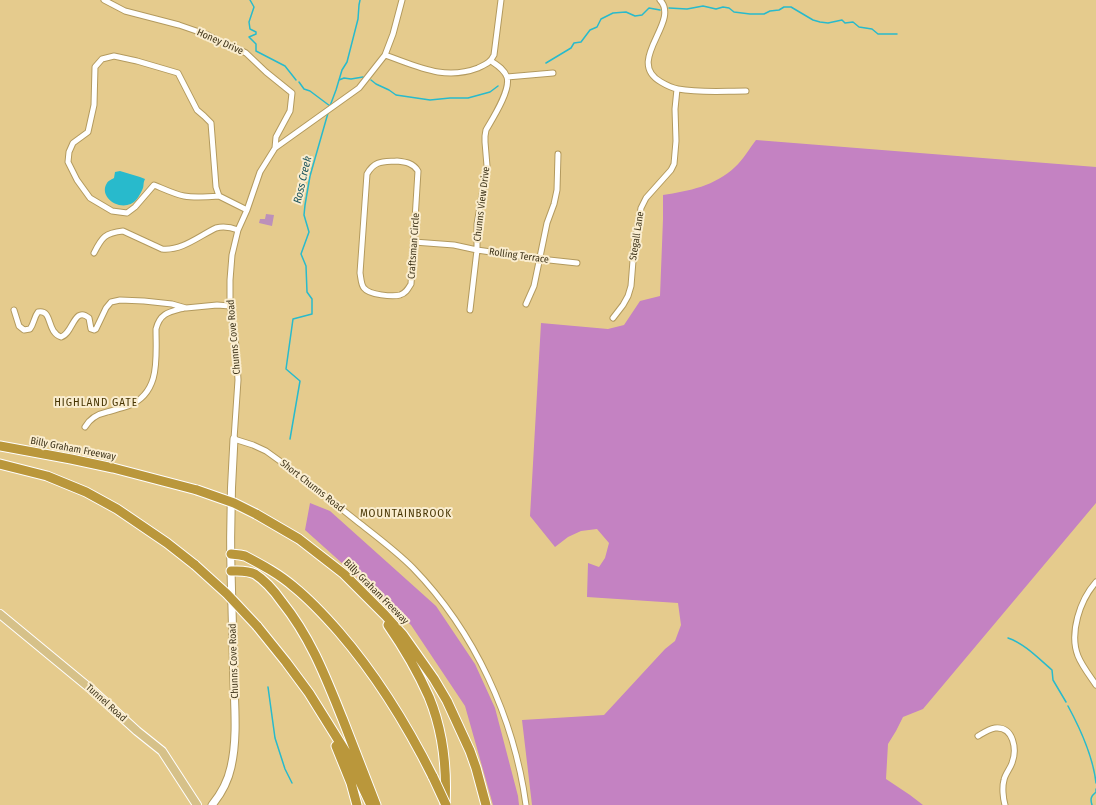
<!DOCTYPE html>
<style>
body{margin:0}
canvas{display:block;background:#e5cb8d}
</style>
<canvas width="1096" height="805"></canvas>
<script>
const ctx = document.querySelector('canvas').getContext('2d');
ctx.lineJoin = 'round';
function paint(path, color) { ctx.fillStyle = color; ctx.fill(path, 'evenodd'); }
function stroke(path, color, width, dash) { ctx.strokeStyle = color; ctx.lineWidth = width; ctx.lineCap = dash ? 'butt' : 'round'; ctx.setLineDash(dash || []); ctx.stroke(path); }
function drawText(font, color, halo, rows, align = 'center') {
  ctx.font = font + ' "Fira Sans Condensed",sans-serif'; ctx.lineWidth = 4; ctx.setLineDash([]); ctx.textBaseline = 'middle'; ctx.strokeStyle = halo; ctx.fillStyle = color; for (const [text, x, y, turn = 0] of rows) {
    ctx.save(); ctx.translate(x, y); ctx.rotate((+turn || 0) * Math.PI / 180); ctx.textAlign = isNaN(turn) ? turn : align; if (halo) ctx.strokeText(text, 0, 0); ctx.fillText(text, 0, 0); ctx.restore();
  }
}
paint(new Path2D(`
 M266,214L274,215L272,226L259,223L260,219H265Z`), '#bc90ba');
paint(new Path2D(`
 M756,140L1096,167V503L923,709L903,717L896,731L888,744L886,779L910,795L923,805H532L522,720L604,715L665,649L675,641L681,625L678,603L587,597L588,563L599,567L605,558L609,543L597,529L581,531L568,537L555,547L530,516L541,323L608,329L624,325L640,301L660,296L663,219V195C689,191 715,186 735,167C743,160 749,149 756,140Z
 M310,503L330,511L436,606L475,664L495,708L518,796L519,805H493L465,706L411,625L305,530Z`), '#c482c2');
paint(new Path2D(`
 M120,171L140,177L145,179C143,183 144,185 143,188C142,191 139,196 137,199C124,215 97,198 107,183C108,181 112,179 114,178L115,172Z`), '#28bacc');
stroke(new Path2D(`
 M250,0L254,7L249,22L250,29L256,32V34L249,37L256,44V51L285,66L296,80
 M669,8L687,9L703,6L716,9L723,7L729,8L734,12L750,14H764L770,11L779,10L784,7H791L813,20L820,22L828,23L842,20L845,23L853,22L859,27L872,29L878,34H897
 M546,63L571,48L574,43L581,42L590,30L597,27L601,19L613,13L626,12L635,16L642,15L649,8L660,10
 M339,80L344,78L351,79L363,77
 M371,80L376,84L389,90L396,95L430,100L450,98H468L490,92L498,86
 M299,82L304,89L310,91L330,106
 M330,106L336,90L342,70L347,62L358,19L359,5L360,0
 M290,439L300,381L286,369L293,319L312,314V299L307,292L306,266L301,254L309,232L304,215L305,205L310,176L328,113
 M1008,638C1025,644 1038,658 1052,670L1053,680L1066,702
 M268,687L275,738L285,769L292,783
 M1068,706C1081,730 1093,756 1096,783
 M1092,805C1090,799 1091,796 1096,792V789`), '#28bacc', 1.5);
const street = new Path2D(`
 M104,0L125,11L179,25L208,35L219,41L234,47L246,53L266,72L292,93L290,111L276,137L275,148
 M402,0L393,34L385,55L359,88L275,148L260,172L247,210L238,230L232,255L230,280V306L236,346L238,380L234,439L253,445L266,451L284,464C309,483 333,502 358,522C377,537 396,551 413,568C475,632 514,718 526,805
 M660,0C681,22 624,61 661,82C666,85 672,88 678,89C700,93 723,91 746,91
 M385,55C417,66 444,81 478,68C486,64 490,63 494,55L501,0
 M114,56L137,61L178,73L197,110L204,116L211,123L216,187L219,196C207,197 195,198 184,196C174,194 164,189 154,185L135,207L127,213L112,211L90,198L77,180L68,162L69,152L73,143L88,132L94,105L95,67L102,59Z
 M507,77L553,73
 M397,161C406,162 413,163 418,171L411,284C408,289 406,293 400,295C393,297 369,295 364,288C361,285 361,278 360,273L367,174C375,160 383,162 397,161Z
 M219,196L247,210
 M414,242L454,245L477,250L540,259L577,263
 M94,253C102,237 105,233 123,231L162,249C182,251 199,236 216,228C224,226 230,227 238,230
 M526,304L534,286L547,223L554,204L557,190L558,154
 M14,310L19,326L24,330L30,329C34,324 34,317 38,312C53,309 46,332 61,337C73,334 74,305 89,318L91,329L94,330L96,329L106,308L111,302L120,300L144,301L172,304L186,308L217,305L230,306
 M470,310L477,250V224L487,166L485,142V136L486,130C493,118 511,90 507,77C504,69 497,65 491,61
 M613,318L623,305L628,296L631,286L634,248L641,208L646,198L671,170L674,164L676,141L675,109L677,89
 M85,427C90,418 98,414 107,412C114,410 122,408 128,406C161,393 156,358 156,329C160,313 169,312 184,308
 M1096,582C1080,600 1069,633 1078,656C1082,666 1090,676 1096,685
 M978,736C983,733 989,729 995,728C1014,726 1017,750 1012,763C1010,769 1005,774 1004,780C1002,787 1003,798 1005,805`);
const secondary = new Path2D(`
 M212,805C221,794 228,781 231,767C237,741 235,712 234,685C233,647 232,608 231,570C230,526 231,483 234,439`);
const primary = new Path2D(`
 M0,614L92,690L137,731L162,751L197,805`);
const highway = new Path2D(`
 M0,446L71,459L113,468L197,490
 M0,464L47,476L86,492L117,509L167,543L195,565
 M256,514L299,539L344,574L385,615L403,635L434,679L447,701L470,751L476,768L486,805
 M231,554L240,555L245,556C262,565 279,574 294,587C310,600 325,616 339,632C377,676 407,725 433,777
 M231,571C239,571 247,570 255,574C266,581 275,592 282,602C311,638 326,678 343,720C354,749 365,777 376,805
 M388,625C404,648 418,672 429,697C443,731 447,769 445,805
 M257,626L286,662L309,693L347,754L370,803
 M336,746L351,783L357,805`);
stroke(street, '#b39a5e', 7);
stroke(secondary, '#b39a5e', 9);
stroke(primary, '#fff', 10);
stroke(highway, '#fff', 11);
stroke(street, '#fff', 5);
stroke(secondary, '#fff', 7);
stroke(primary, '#d6c189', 8);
stroke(highway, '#ba973b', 9);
const highwayBridge = new Path2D(`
 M197,490L234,503L256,514
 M195,565L227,594L257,626
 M433,777L446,805`);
stroke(highwayBridge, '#fff', 11, []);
stroke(highwayBridge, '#ba973b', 9);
drawText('10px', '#40361c', '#faedcf', [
 ["Honey Drive",220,42,24],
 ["Chunns View Drive",482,204,-83],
 ["Stegall Lane",637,236,-81],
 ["Craftsman Circle",414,246,-86],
 ["Rolling Terrace",519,256,8],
 ["Chunns Cove Road",234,337,-95],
 ["Billy Graham Freeway",73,449,11],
 ["Short Chunns Road",312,486,38],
 ["Billy Graham Freeway",376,592,45],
 ["Chunns Cove Road",234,661,-92],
 ["Tunnel Road",106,703,42]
]);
drawText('italic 11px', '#20585f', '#faedcf', [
 ["Ross Creek",303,180,-77]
]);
ctx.letterSpacing = '1px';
drawText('11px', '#473503', '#faedcf', [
 ["HIGHLAND GATE",96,403],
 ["MOUNTAINBROOK",406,514]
]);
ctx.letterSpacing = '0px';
</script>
